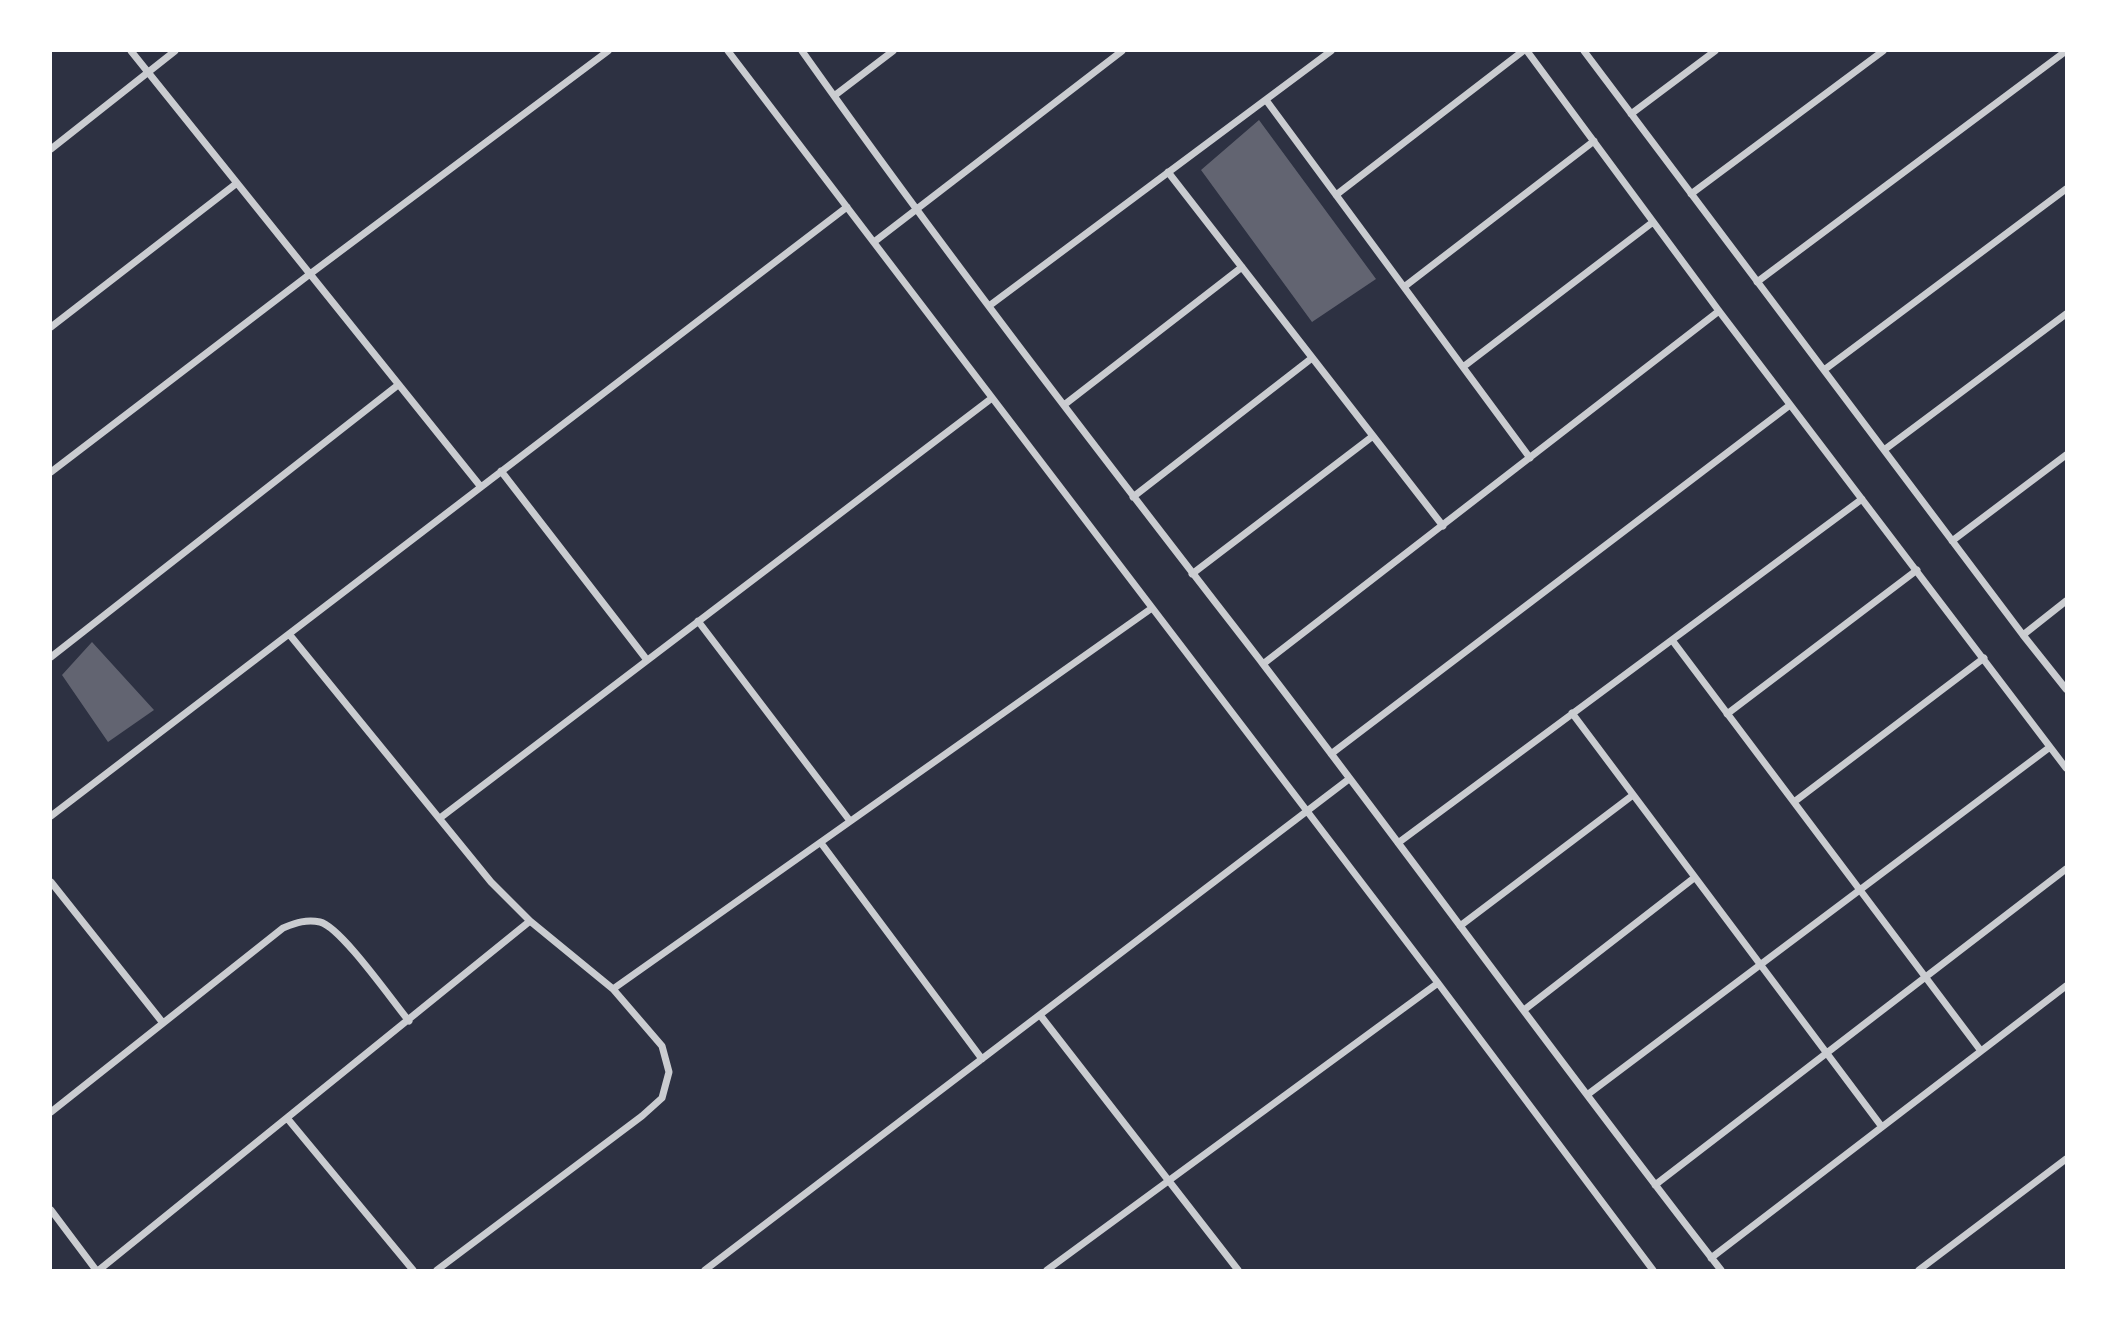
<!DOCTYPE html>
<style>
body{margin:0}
#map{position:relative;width:2117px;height:1321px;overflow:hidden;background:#2d3142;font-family:"Source Sans 3",sans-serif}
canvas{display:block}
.frame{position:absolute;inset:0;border:52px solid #fff;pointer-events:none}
</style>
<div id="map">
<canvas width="2117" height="1321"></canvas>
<div class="frame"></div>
</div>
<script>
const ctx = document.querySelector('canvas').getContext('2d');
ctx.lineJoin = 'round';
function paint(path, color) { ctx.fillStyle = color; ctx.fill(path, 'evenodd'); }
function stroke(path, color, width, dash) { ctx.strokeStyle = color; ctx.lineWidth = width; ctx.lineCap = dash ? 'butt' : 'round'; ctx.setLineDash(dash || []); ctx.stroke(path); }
paint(new Path2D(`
 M1259,120L1376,279L1312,322L1201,170Z
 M92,642L154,710L108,742L62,675Z`), '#626471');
stroke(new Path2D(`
 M131,51L481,487
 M728,51L1438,983L1653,1270
 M802,51C950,260 1107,462 1263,664C1417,865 1565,1070 1721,1270
 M1527,51L1719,311L2066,768
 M1584,51L2023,635L2066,689
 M834,96L893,51
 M1266,100L1530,458
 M1631,114L1715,51
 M51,149L175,51
 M1168,172L1443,526
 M1691,194L1883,51
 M1336,195L1523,51
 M874,242L1122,51
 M1757,282L2066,51
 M1404,287L1594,141
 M989,306L1331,51
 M51,327L237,183
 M1463,367L1653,222
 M1824,370L2066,189
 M1064,405L1242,267
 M1884,450L2066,314
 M501,471L647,660
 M51,472L310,274L608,51
 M1133,497L1312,358
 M1952,541L2066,455
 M1192,574L1373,436
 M698,621L850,821
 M289,634L491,882L530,921L613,989L662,1046L669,1072L662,1098L642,1116L437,1270
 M2023,635L2066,601
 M1672,640L1981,1051
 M51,657L398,385
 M1263,664L1719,311
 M1572,713L1882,1127
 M1727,714L1917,570
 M1331,754L1790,405
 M1794,802L1984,658
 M51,816L847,207
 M440,818L992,398
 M821,843L982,1059
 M1398,843L1862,499
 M51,882L163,1023
 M1460,926L1633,795
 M613,989L1152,608
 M1524,1010L1694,878
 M1040,1015L1238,1270
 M1587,1095L2050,747
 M51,1112L283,928C296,923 306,919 320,922C341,927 393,1002 409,1021
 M287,1118L413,1270
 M1655,1185L2066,869
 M51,1210L96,1270
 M1711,1258L2066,986
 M99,1270L530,921
 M705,1270L1349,779
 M1047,1270L1438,983
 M1919,1270L2066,1159`), '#caccd0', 7);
</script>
